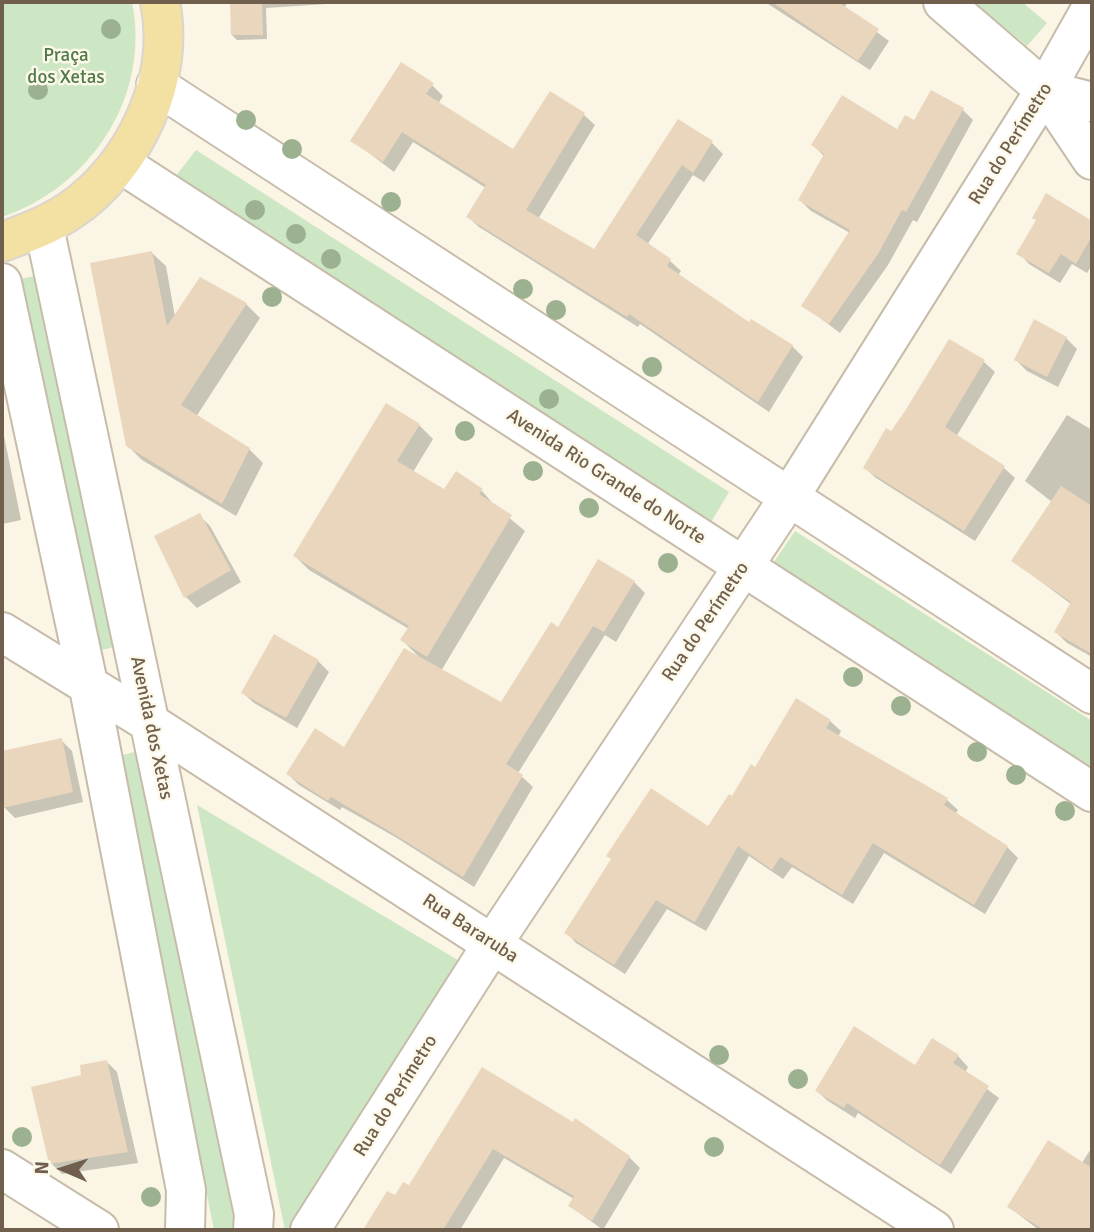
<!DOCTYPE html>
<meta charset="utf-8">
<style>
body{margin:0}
#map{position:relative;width:1094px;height:1232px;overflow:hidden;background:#faf5e4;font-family:Signika,sans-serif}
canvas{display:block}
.frame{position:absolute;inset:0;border:4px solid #705f4d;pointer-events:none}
.north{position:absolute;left:28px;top:1134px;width:70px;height:70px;-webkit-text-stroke:5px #fdf9ea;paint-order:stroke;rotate:273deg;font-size:19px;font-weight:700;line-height:28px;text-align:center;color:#705f4d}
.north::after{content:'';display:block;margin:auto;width:24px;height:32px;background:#705f4d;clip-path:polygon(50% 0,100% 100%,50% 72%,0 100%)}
</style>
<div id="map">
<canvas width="1094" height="1232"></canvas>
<div class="frame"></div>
<div class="north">N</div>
</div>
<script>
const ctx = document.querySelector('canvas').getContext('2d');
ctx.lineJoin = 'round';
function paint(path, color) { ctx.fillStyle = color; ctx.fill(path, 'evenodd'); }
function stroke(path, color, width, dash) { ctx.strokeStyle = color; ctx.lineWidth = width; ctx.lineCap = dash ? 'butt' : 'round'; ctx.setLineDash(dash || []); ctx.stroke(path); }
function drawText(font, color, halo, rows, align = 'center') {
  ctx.font = font + ' Signika,sans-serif'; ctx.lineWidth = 5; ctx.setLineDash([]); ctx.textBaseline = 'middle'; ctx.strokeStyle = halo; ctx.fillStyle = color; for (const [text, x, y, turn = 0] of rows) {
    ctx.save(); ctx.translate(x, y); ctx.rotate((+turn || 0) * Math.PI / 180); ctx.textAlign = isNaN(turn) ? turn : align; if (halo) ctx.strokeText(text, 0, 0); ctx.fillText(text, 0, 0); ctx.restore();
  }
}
paint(new Path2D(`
 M2,2H132C151,96 91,187 2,217Z
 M974,2H1022L1047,23L1027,46Z
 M196,150L729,492L708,527L175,177Z
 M39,275L118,646L97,651L17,280Z
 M795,531L1092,721V768L774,562Z
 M142,750L238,1230H214L119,756Z
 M197,805L461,962L288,1230H285Z`), '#cde6c4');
paint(new Path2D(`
 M257,2H342V3L266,8L267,39L237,40L232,35Z
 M765,2H848L844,8L889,41L870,70Z
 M432,85L443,96L438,104L514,152L584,115L595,125L538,219L594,252L679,121L712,143L723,154L704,182L693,175L647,245L670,261L681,271L678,275L750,324L792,346L803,357L769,412L640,324L638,327L479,227L468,217L486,188L413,142L394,172L352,140Z
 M962,109L973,120L917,222L913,220L888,265L840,333L803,305L850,233L811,211L800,200L825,157L813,145L898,131L915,123Z
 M1046,196L1092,223V265L1087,273L1072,264L1060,283L1029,264L1019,253L1037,221Z
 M152,253L166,266L175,317L201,280L246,304L260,318L196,417L249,449L263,463L236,516L142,460L128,446Z
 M1066,338L1077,349L1058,387L1027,371L1016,360Z
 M950,341L984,362L995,372L956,437L1004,468L1015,478L975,541L876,478L865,468L891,434Z
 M1067,415L1092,430V528L1080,547L1092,554V657L1067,643L1056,632L1071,604L1013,561L1052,502L1025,481Z
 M419,425L433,439L413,472L444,491H482L495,506L525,531L441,671L502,704L559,629L634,582L645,593L616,642L605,635L518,773L533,787L474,887L397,838L342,807L340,810L299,785L288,774L344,749L420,658L402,640L409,629L309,570L295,556Z
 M2,426L21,520L2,524Z
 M199,515L210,526L241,582L197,608L186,597Z
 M318,661L329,672L297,728L254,703L243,693Z
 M830,721L841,731L838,737L947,800L958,810L955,814L1007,847L1018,858L985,914L884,853L853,904L792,867L783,879L749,856L706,931L667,909L625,974L576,943L566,932L709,828L756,769Z
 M61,740L72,751L83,802L15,818L4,807L2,797V753Z
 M958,1056L968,1067L965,1073L999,1098L951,1174L858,1113L855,1118L828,1101L817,1091Z
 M106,1061L117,1072L138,1163L62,1174L51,1163L83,1077Z
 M483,1070L629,1157L640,1168L603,1230L570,1206L574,1199L504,1158L460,1230H365L388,1193L396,1198L410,1188Z
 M1092,1147V1230H1039L1009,1207L1082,1163Z`), '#0003');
paint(new Path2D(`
 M262,2L263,35H231L230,3Z
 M772,2H838L879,29L858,61Z
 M401,62L434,83L426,94L513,149L550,91L585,113L526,210L594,249L678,119L713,141L693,173L682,165L636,235L671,259L667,266L749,322L751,319L793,345L758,402L629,314L627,317L466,217L486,185L402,132L383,162L350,141Z
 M931,90L964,108L906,212L902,210L878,254L829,324L801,306L850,230L798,200L824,154L811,145L842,95L897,129L905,115L914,120Z
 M1046,193L1092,221V236L1076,264L1061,254L1049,273L1016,254L1036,220L1032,218Z
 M152,251L167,326L200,277L247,303L181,405L250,448L222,504L126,446L90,263Z
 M1034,319L1067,337L1047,377L1014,360Z
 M949,339L985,360L945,427L1005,466L964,531L863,468L886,428L891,431L905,411Z
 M386,403L420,424L397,461L444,489L456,471L483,489L479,494L512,515L427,657L400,640L409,626L293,556Z
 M1061,486L1092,506V654L1054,632L1071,602L1011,561Z
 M200,513L231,570L184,598L154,536Z
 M598,559L635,581L604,632L593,626L506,764L523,775L463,877L384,828L331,797L328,801L286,774L315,728L344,747L404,648L501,702L551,622L558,627Z
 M274,634L319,660L286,718L241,693Z
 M796,698L831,720L826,728L948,798L944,805L1008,846L974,905L873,843L842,895L780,857L772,870L738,846L695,922L656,900L614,965L564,933L611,859L606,856L651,788L708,826L729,794L732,796L751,764L755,767Z
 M62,738L73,792L2,808V751Z
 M854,1026L915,1065L932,1038L959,1055L953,1063L989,1086L940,1165L847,1103L844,1108L815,1091Z
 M107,1060L128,1152L49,1164L31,1087L81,1075L80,1065Z
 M482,1067L573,1122L575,1118L630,1156L592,1221L568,1206L574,1196L493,1149L443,1230H363L387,1191L395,1195L403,1182L409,1185Z
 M1048,1140L1092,1168V1230H1044L1007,1207Z`), '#ead6bd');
const minor = new Path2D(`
 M943,2L1045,90L1092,102
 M156,85L1092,694
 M1045,90L1092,160
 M120,163L1092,792
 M44,227L254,1214L253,1230
 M2,283L89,688L186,1190L185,1230
 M2,632L150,723L934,1230
 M2,1169L99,1230
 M310,1230L493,943L788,499L1045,90L1092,7`);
const major = new Path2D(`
 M2,242C26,233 49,225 71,210C134,167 176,79 160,2`);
stroke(minor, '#c7bcaa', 42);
stroke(major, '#dad5d1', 42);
stroke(minor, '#fff', 38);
stroke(major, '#f2e1a3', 38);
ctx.fillStyle = '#9cb18f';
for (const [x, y] of [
 [111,29],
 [38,90],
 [246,120],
 [292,149],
 [391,202],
 [255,210],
 [296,234],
 [331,259],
 [523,289],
 [272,297],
 [556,310],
 [652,367],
 [549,399],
 [465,431],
 [533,471],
 [589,508],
 [668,563],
 [853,677],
 [901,706],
 [977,752],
 [1016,775],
 [1065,811],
 [719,1055],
 [798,1079],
 [22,1137],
 [714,1147],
 [151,1197]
]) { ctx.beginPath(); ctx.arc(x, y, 10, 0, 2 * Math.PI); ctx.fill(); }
drawText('19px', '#507a49', '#fdf9ea', [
 ["Praça",66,56],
 ["dos Xetas",66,78]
]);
drawText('19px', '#705f4d', '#fdf9ea', [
 ["Rua do Perímetro",1011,144,-58],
 ["Avenida Rio Grande do Norte",606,477,33],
 ["Rua do Perímetro",706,622,-56],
 ["Avenida dos Xetas",151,728,78],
 ["Rua Bararuba",470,929,33],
 ["Rua do Perímetro",396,1096,-58]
]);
</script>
